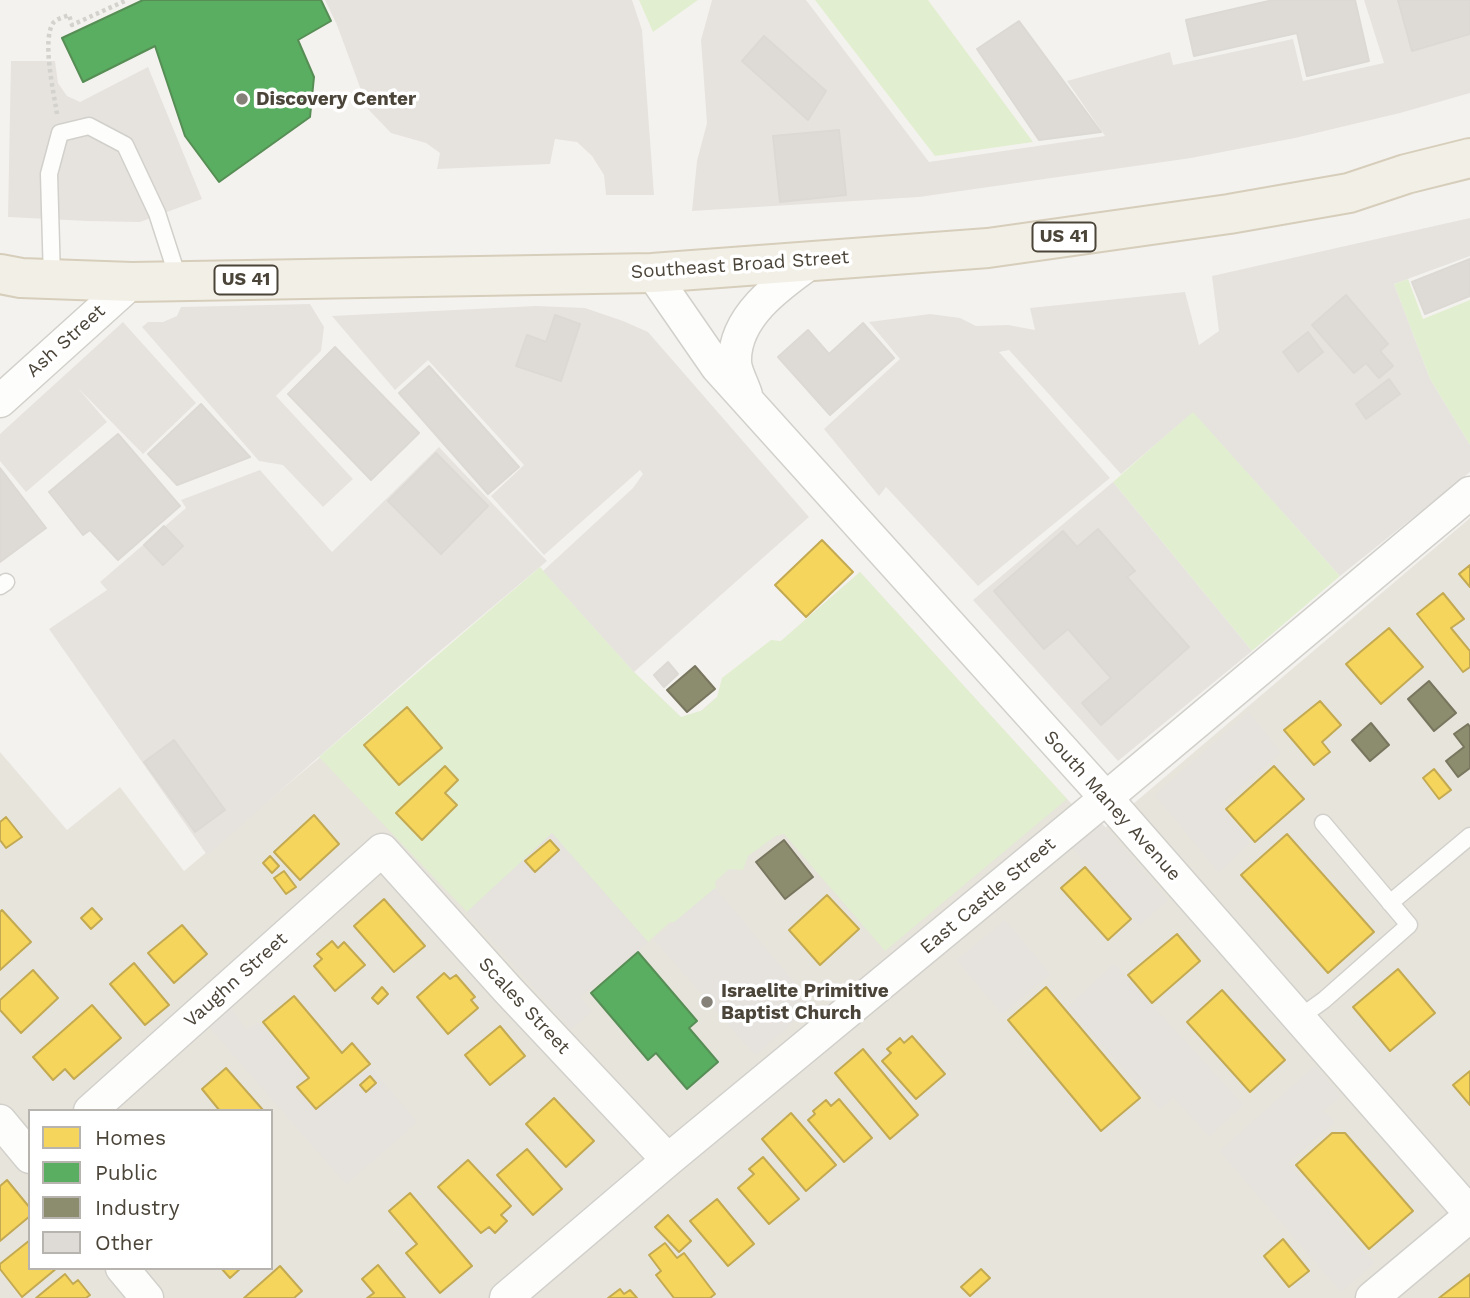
<!DOCTYPE html>
<style>
body{margin:0}
#map{position:relative;width:1470px;height:1298px;overflow:hidden;background:#f4f2ee;font-family:"Work Sans",sans-serif}
canvas{display:block}
.legend{position:absolute;left:28px;top:1109px;width:245px;height:161px;box-sizing:border-box;background:#fff;border:2px solid #b7b4b0;margin:0;padding:9px 12px;list-style:none;font-size:21px;color:#4b4439}
.legend li{display:flex;align-items:center;gap:14px;height:35px}
.legend b{width:35px;border:2px solid #b7b4b0}
</style>
<div id="map">
<canvas width="1470" height="1298"></canvas>
<ul class="legend">
<li><b style="height:19px;background:#f6d55c"></b>Homes</li>
<li><b style="height:19px;background:#5aae61"></b>Public</li>
<li><b style="height:19px;background:#8c8c6e"></b>Industry</li>
<li><b style="height:19px;background:#dedbd6"></b>Other</li>
</ul>
</div>
<script>
const ctx = document.querySelector('canvas').getContext('2d');
ctx.lineJoin = 'round';
function paint(path, color) { ctx.fillStyle = color; ctx.fill(path, 'evenodd'); }
function stroke(path, color, width, dash) { ctx.strokeStyle = color; ctx.lineWidth = width; ctx.lineCap = dash ? 'butt' : 'round'; ctx.setLineDash(dash || []); ctx.stroke(path); }
function drawText(font, color, halo, rows, align = 'center') {
  ctx.font = font + ' "Work Sans",sans-serif'; ctx.lineWidth = 7; ctx.setLineDash([]); ctx.textBaseline = 'middle'; ctx.strokeStyle = halo; ctx.fillStyle = color; for (const [text, x, y, turn = 0] of rows) {
    ctx.save(); ctx.translate(x, y); ctx.rotate((+turn || 0) * Math.PI / 180); ctx.textAlign = isNaN(turn) ? turn : align; if (halo) ctx.strokeText(text, 0, 0); ctx.fillText(text, 0, 0); ctx.restore();
  }
}
paint(new Path2D(`
 M1470,518V1298H0V752L67,830L120,787L184,871L543,571L634,672L687,723L860,572L1067,799L1100,832ZM30,1111H271V1268H30Z`), '#e7e4dc');
paint(new Path2D(`
 M639,0H698L653,32Z
 M815,0H928L1033,142L935,156Z
 M1408,279L1423,319L1470,300V445L1430,379L1394,284Z
 M1193,411L1340,576L1252,651L1113,482Z
 M540,567L634,672L681,717L703,710L717,697L722,678L771,640L781,641L860,572L1067,799L885,951L784,834L776,836L748,856L743,870L729,869L715,882L718,899L694,922H670L648,942L552,834L467,912L319,757Z`), '#e1eecf');
paint(new Path2D(`
 M325,0H632L642,30L654,195H606L604,175L592,156L577,142L555,139L550,164L437,169L440,153L426,143L391,133L368,109L337,25Z
 M712,0H806L929,162L1105,136L1067,81L1170,52L1173,65L1293,39L1303,81L1384,63L1364,0H1470V93L1400,113L1295,138L1191,158L919,197L692,211L697,161L707,123L701,40Z
 M11,61H55L58,83L67,96L80,102L148,67L202,199L140,222L87,221L8,217Z
 M1470,218V256L1394,284L1430,379L1470,445V472L1340,576L1193,412L1121,474L1009,350L999,352L1110,478L978,586L886,487L879,496L824,429L900,359L869,322L930,314L960,318L976,326L1008,325L1035,330L1030,308L1185,292L1199,345L1219,331L1212,276Z
 M310,304L324,327L321,351L276,396L353,479L323,507L283,465L259,461L142,327L148,322H163L177,316L181,307Z
 M536,306L585,308L623,321L648,332L809,517L634,672L543,571L633,488L643,474L640,470L544,555L491,496L524,465L428,360L395,390L332,316Z
 M123,322L196,403L143,454L78,388L107,422L26,492L0,461V434Z
 M439,447L547,561L427,662L207,855L49,629L107,590L100,582L186,508L181,500L260,470L332,552Z
 M1113,482L1252,651L1118,761L973,600Z
 M1249,712L1281,753L1219,805L1249,843L1219,872L1155,795Z
 M1100,821L1168,900L1139,925L1071,846Z
 M552,833L648,942L580,997L592,1011L571,1029L467,912Z
 M715,888L813,1005L755,1055L654,939Z
 M1005,920L1050,974L1002,1014L957,960Z
 M1114,964L1243,1105L1209,1136L1173,1097L1160,1109L1068,1007Z
 M227,1003L246,1030L258,1023L328,1104L371,1068L417,1122L346,1184L204,1021Z
 M1315,1066L1341,1096L1323,1111L1335,1122L1287,1163L1374,1263L1341,1292L1220,1151Z`), '#e6e3df');
const homes = new Path2D(`
 M822,540L853,572L806,617L775,585Z
 M1470,565V587L1459,574Z
 M1443,593L1464,619L1451,628L1470,651V667L1463,672L1417,614Z
 M1389,628L1423,667L1381,704L1346,664Z
 M1320,701L1341,725L1322,742L1330,752L1314,765L1284,730Z
 M407,707L442,748L399,785L364,745Z
 M445,766L458,780L445,793L457,805L422,840L396,813Z
 M1274,766L1304,799L1255,842L1226,809Z
 M1434,769L1451,790L1439,799L1423,778Z
 M314,815L339,844L300,880L274,852Z
 M6,817L22,837L6,848L0,840V822Z
 M1287,834L1374,932L1328,973L1241,875Z
 M550,840L559,850L535,872L525,861Z
 M270,856L279,866L272,873L263,863Z
 M1085,867L1131,919L1108,940L1061,888Z
 M284,871L296,887L286,894L274,878Z
 M827,895L859,929L820,965L789,930Z
 M384,899L425,946L394,972L354,926Z
 M92,908L102,919L91,929L81,918Z
 M2,910L31,942L0,970V912Z
 M182,925L207,954L174,983L148,953Z
 M1177,934L1200,961L1152,1003L1128,975Z
 M332,941L338,948L344,942L365,965L335,991L314,966L322,959L317,954Z
 M134,963L169,1005L145,1025L110,984Z
 M1398,969L1435,1013L1390,1051L1353,1007Z
 M33,970L58,998L21,1033L0,1010V1000Z
 M444,973L450,979L456,975L475,997L471,1000L478,1008L448,1034L417,997Z
 M382,987L388,994L378,1004L372,998Z
 M1046,987L1140,1098L1101,1131L1008,1020Z
 M1222,990L1285,1060L1250,1092L1187,1022Z
 M294,996L342,1053L352,1043L370,1064L316,1109L297,1087L309,1078L263,1022Z
 M92,1005L121,1038L74,1079L65,1069L53,1080L33,1057Z
 M500,1026L525,1056L490,1085L465,1055Z
 M912,1036L945,1074L916,1099L882,1061L891,1053L887,1049L900,1038L904,1043Z
 M863,1049L918,1115L890,1139L835,1073Z
 M226,1068L263,1110L262,1111H220L202,1089Z
 M1470,1071V1105L1453,1085Z
 M370,1076L376,1083L366,1092L360,1085Z
 M554,1098L594,1141L566,1167L526,1124Z
 M839,1099L872,1138L844,1162L808,1120L815,1114L813,1111L826,1100L831,1106Z
 M791,1113L836,1165L806,1191L762,1139Z
 M1332,1133H1345L1413,1211L1369,1249L1296,1165Z
 M527,1149L562,1189L533,1215L497,1175Z
 M763,1157L799,1199L769,1224L738,1188L754,1174L749,1169Z
 M468,1160L511,1206L501,1215L507,1221L495,1233L489,1227L481,1233L438,1187Z
 M7,1180L30,1208V1216L0,1241V1186Z
 M410,1193L472,1266L440,1293L406,1253L417,1244L389,1211Z
 M717,1199L754,1244L728,1266L690,1221Z
 M668,1215L691,1241L679,1252L655,1227Z
 M1283,1239L1309,1271L1289,1287L1264,1256Z
 M30,1240V1268H57L22,1297L0,1269V1264Z
 M665,1243L677,1258L684,1253L715,1294L710,1298H674L656,1275L661,1271L649,1255Z
 M378,1265L405,1298H367L374,1293L362,1279Z
 M280,1266L302,1291L294,1298H244Z
 M221,1268H241L230,1278Z
 M981,1269L990,1278L970,1296L961,1287Z
 M65,1274L73,1284L78,1280L90,1295L86,1298H36Z
 M1470,1274V1298H1439Z
 M620,1289L624,1294L630,1290L637,1298H608Z`);
paint(homes, '#f6d55c');
stroke(homes, '#c3aa52', 2);
const public = new Path2D(`
 M143,0H321L331,21L298,40L314,77L310,117L219,182L185,136L155,46L83,82L62,38Z
 M638,952L697,1021L689,1028L718,1062L687,1089L656,1053L648,1060L591,993Z`);
paint(public, '#5aae61');
stroke(public, '#568e55', 2);
const industry = new Path2D(`
 M695,666L715,689L687,712L667,690Z
 M1429,681L1456,713L1434,731L1408,699Z
 M1371,723L1389,745L1370,761L1352,740Z
 M1468,724L1470,727V768L1458,777L1446,761L1464,747L1454,734Z
 M784,840L813,877L785,899L756,862Z`);
paint(industry, '#8c8c6e');
stroke(industry, '#78765e', 2);
const building = new Path2D(`
 M1273,0H1355L1369,61L1307,76L1297,33L1194,56L1186,20Z
 M1398,0H1470V34L1412,51Z
 M1019,21L1101,132L1039,140L977,49Z
 M764,36L826,91L808,120L742,61Z
 M839,130L846,195L780,202L773,136Z
 M1470,259V296L1425,314L1412,282Z
 M1346,295L1388,344L1380,351L1393,366L1379,378L1366,363L1354,373L1312,325Z
 M555,315L580,324L561,381L516,366L527,335L546,342Z
 M863,323L894,358L830,415L778,357L808,330L829,354Z
 M1308,332L1323,352L1298,372L1283,352Z
 M335,347L419,433L371,480L288,394Z
 M429,366L519,467L488,494L399,393Z
 M1389,379L1400,394L1366,419L1356,404Z
 M201,404L250,457L177,485L148,454Z
 M118,434L180,506L118,560L90,530L83,535L49,492Z
 M436,453L488,506L441,554L388,501Z
 M0,468L46,528L0,562Z
 M164,526L183,546L163,565L144,545Z
 M1098,529L1135,571L1127,577L1189,647L1101,725L1082,703L1111,678L1068,629L1044,649L994,591L1063,531L1077,547Z
 M668,662L678,674L664,687L654,675Z
 M174,740L225,810L195,832L144,762Z`);
paint(building, '#dedbd6');
stroke(building, '#dcd9d4', 2);
const service = new Path2D(`
 M52,279L49,174L60,133L89,126L125,145L157,213L179,281
 M0,586L6,582
 M1390,903L1470,836
 M1299,1018L1324,1000L1409,925L1323,823`);
const minor = new Path2D(`
 M652,273L717,367L1106,798L1470,1213
 M746,395C743,385 736,373 735,363C733,317 779,285 813,261
 M0,401L132,282
 M90,1111L382,850L508,990L668,1160
 M0,1121L30,1157
 M122,1268L147,1298
 M506,1298L668,1160L1106,798L1470,493
 M1372,1298L1470,1216`);
const primary = new Path2D(`
 M0,274L21,278L132,282L652,273L988,248L1229,214L1349,193L1406,174L1470,158`);
stroke(service, '#d2d0cb', 19);
stroke(minor, '#d2d0cb', 35);
stroke(primary, '#d6cebb', 42);
stroke(new Path2D(`
 M57,114C54,94 41,37 54,22C57,19 64,17 69,15L72,25L127,0`), '#d3d2cc', 4.5, [3.5, 3.5]);
stroke(service, '#fdfdfc', 16);
stroke(minor, '#fdfdfc', 32);
stroke(primary, '#f2efe6', 38);
for (const [x, y, r, color] of [
 [242,99,7,"#868178"],
 [707,1002,7,"#868178"]
]) { const dot = new Path2D(); dot.arc(x, y, r, 0, 2 * Math.PI); ctx.fillStyle = color; ctx.fill(dot); stroke(dot, '#fff', 2.5); }
for (const [x, y, w] of [
 [1064,237,63],
 [246,280,63]
]) { const box = new Path2D(); box.roundRect(x - w / 2, y - 14.5, w, 29, 5); ctx.fillStyle = '#fff'; ctx.fill(box); stroke(box, '#4b4439', 2); }
drawText('bold 18px', '#4b4439', null, [
 ["US 41",1064,237],
 ["US 41",246,280]
]);
drawText('bold 19px', '#4b4439', '#fff', [
 ["Discovery Center",256,99],
 ["Israelite Primitive",721,991],
 ["Baptist Church",721,1013]
], 'left');
drawText('19px', '#4b4439', '#fff', [
 ["Southeast Broad Street",740,265,-4],
 ["Ash Street",66,341,-42],
 ["South Maney Avenue",1112,806,48],
 ["East Castle Street",988,896,-40],
 ["Vaughn Street",236,980,-42],
 ["Scales Street",524,1006,47]
]);
</script>
